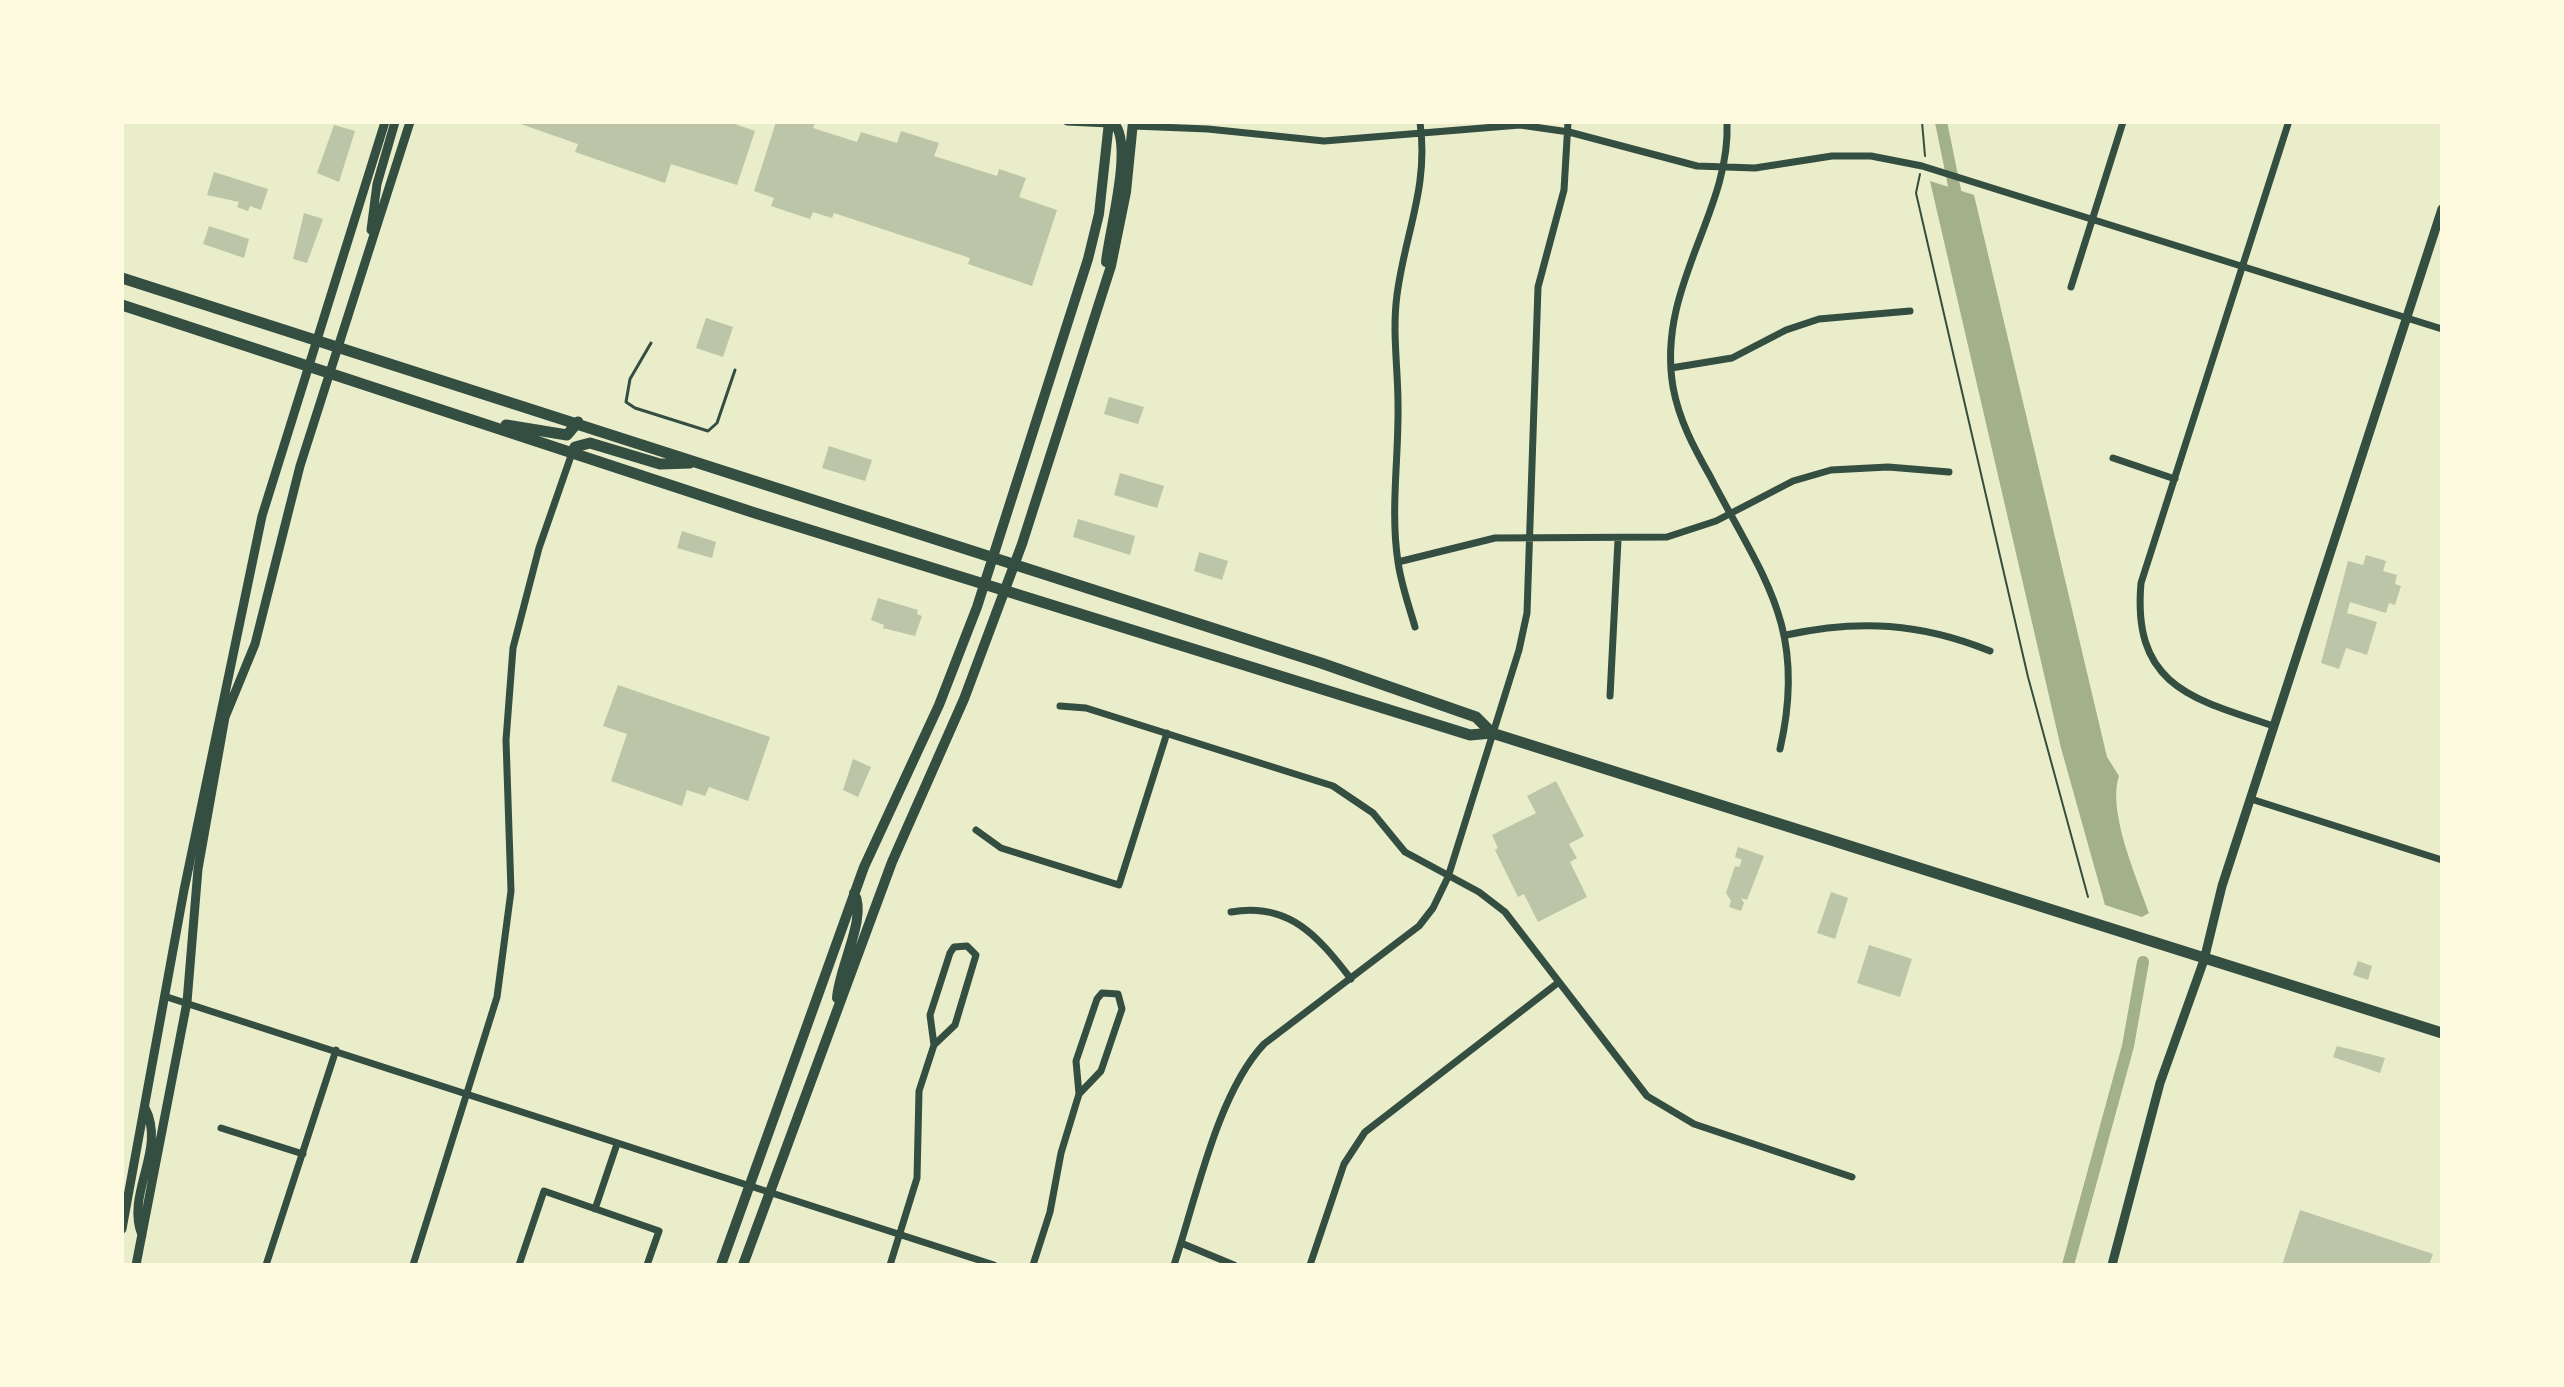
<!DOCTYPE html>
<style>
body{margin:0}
#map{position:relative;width:2564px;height:1387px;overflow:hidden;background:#e9edc9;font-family:"Public Sans",sans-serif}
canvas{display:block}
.frame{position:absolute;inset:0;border:124px solid #fefae0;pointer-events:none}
</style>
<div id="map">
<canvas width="2564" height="1387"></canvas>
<div class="frame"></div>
</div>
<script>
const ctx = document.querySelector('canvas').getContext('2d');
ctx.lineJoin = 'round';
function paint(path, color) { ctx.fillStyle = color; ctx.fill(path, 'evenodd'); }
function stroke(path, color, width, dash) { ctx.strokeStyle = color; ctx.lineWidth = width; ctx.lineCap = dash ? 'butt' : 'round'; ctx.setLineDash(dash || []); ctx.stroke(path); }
paint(new Path2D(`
 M1930,181L1974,195L2107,757L2119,776C2107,811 2137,878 2149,913L2142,917L2105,905L2061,748Z`), '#a3b18a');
stroke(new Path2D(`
 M1941,122L1958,205
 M2068,1265L2128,1046L2143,962`), '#a3b18a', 12);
paint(new Path2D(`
 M515,122H729L755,131L737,185L671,164L665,183L575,152L578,144Z
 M776,122H815L813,128L857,142L861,132L897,143L901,131L939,143L934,156L997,176L999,169L1026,178L1019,197L1057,210L1032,286L968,264L970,258L834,213L832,218L813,212L810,219L771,206L774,198L754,191Z
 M334,125L355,131L339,182L317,173Z
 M214,172L268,189L261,210L250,206L248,211L237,207L239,202L207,195Z
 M304,213L323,219L307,263L293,259Z
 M209,226L249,239L244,258L203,244Z
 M706,318L733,327L723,357L696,348Z
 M1109,397L1144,407L1138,424L1104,414Z
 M829,446L872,460L865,481L822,468Z
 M1120,473L1164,486L1157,508L1114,495Z
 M1078,519L1135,536L1130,555L1073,537Z
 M682,531L716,542L712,558L677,548Z
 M1199,552L1228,561L1222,580L1194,571Z
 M2366,555L2386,561L2383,571L2397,575L2395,584L2401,586L2395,605L2389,603L2386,613L2350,602L2347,613L2377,622L2367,655L2346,648L2339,669L2321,663L2348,561L2363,565Z
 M878,598L918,610L917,614L922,616L915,636L883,628L884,625L871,620Z
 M618,685L770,737L748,801L709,787L705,796L687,790L682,806L611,781L627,734L603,726Z
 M853,759L871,767L858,797L843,790Z
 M1556,781L1584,836L1569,844L1577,858L1570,862L1587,897L1538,922L1524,894L1518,897L1495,850L1498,848L1492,835L1536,813L1527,796Z
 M1738,847L1764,856L1747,900L1741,898L1744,903L1741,911L1729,907L1731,901L1726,893L1735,866L1739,867L1742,860L1735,857Z
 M1831,892L1848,898L1835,939L1817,933Z
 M1869,945L1912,959L1900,997L1857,983Z
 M2358,961L2372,966L2368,980L2353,975Z
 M2337,1046L2385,1058L2380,1073L2333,1057Z
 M2300,1210L2433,1254L2429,1265H2282Z`), '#bcc5a7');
stroke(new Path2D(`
 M1922,122L1925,156
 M1920,174L1916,193L2028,677L2088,897`), '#344e41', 2);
stroke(new Path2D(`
 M651,343L630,379L626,402L635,408L708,431L717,423L735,370`), '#344e41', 3);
stroke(new Path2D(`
 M1067,122L1109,124
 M1727,122C1731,212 1656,287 1673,387C1679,420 1694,448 1710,476C1763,578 1808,627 1780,749
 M1133,126L1208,129L1324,141L1520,125L1569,132L1697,166L1755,168L1832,156H1871L1922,166L2442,329
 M2071,287L2123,122
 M1671,368L1732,358L1786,330L1819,319L1910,311
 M2113,458L2175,479
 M1398,562L1495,538L1667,537L1716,521L1793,481L1831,470L1888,467L1949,472
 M1415,627C1409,606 1401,584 1398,562C1390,510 1399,457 1398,404C1398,368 1392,332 1397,295C1405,233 1429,187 1420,122
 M1786,635C1859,619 1921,623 1990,651
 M1610,696L1618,540
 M1060,706L1086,708L1333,786L1373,813L1405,852L1479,892L1505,912L1647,1096L1694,1124L1852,1177
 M2274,726C2192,699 2132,686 2141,583L2288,124
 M2251,799L2442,860
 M976,830L1001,848L1119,885L1167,733
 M1231,912C1289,902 1318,936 1351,979
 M167,997L994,1265
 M221,1128L303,1154
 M595,1209L617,1144
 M1181,1243L1234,1265
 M266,1265L336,1050
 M413,1265L497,997L511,891L506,740L513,648L539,548L572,453
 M519,1265L544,1191L659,1231L647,1265
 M890,1265L917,1178L919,1091L934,1045L955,1025L976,955L967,946L954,947L950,953L930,1015L934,1045
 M1033,1265L1050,1212L1061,1153L1079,1094L1076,1061L1097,999L1102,993L1118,994L1122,1009L1101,1071L1079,1094
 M1174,1265C1196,1199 1217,1094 1264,1044L1419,926L1433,908L1448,877L1519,650L1527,613L1538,287L1564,190L1568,122
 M1310,1265L1344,1164L1365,1132L1559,982`), '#344e41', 7);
stroke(new Path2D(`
 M371,230L377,184L395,122
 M122,1229L184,890L262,516L385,122
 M142,1235C125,1194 167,1149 145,1108
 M136,1265L187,1002L198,869L225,717L255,644L300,466L410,122
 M2112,1265L2160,1083L2204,960L2222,886L2442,209`), '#344e41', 9);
stroke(new Path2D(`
 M1106,262C1109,232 1132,150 1116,126L1109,124
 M837,998C839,967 868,916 854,893
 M721,1265L864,867L939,705L977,607L1088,259L1099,214L1109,122
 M743,1265L892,862L964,699L1022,544L1111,266L1126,192L1133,122`), '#344e41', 10);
stroke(new Path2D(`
 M122,278L1321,663L1476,717L1492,733
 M122,305L755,513L1470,735L1492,733L2442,1033
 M506,425L567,435L578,422
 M572,453L575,447L590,443L660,464L690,463`), '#344e41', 11);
</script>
